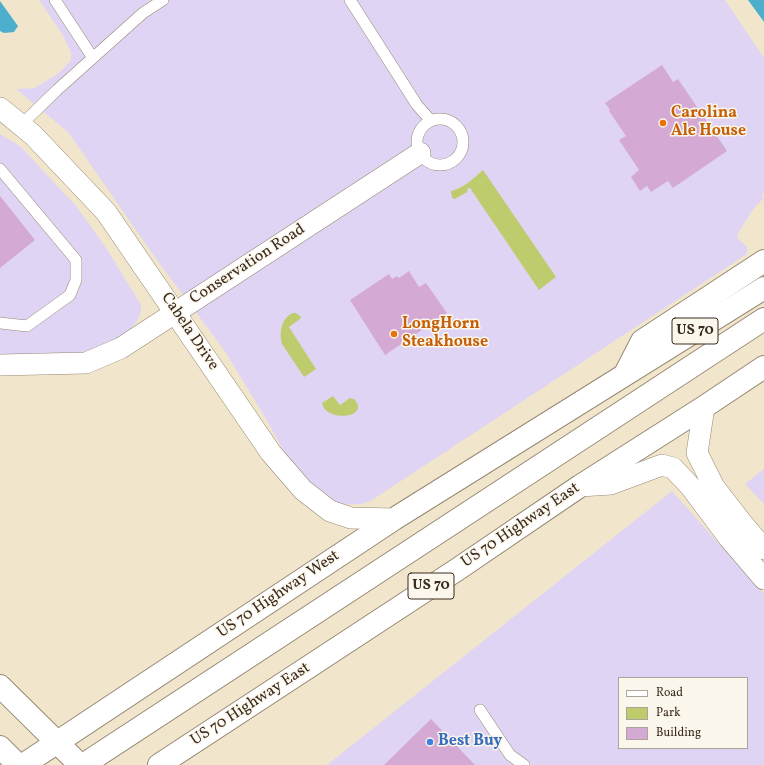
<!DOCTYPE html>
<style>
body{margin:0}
#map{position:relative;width:764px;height:765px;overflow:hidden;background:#f1e6cb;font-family:Vollkorn,serif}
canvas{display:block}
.legend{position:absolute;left:618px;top:677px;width:130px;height:72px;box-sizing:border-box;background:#fbf7ec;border:1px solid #aea59a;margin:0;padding:5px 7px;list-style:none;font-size:12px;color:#3b2a1e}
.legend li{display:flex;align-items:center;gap:8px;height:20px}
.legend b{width:20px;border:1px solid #aea59a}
</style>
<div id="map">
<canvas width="764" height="765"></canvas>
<ul class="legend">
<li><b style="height:5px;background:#fff"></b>Road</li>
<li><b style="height:11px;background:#bfcc6e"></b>Park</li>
<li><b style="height:11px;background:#d4aad4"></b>Building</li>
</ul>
</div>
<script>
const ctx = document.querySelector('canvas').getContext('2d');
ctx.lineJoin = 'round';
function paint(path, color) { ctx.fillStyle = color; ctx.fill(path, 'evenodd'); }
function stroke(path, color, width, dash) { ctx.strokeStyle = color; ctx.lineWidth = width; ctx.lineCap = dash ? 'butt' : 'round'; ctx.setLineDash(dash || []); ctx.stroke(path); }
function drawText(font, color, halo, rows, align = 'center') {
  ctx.font = font + ' Vollkorn,serif'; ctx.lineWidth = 3; ctx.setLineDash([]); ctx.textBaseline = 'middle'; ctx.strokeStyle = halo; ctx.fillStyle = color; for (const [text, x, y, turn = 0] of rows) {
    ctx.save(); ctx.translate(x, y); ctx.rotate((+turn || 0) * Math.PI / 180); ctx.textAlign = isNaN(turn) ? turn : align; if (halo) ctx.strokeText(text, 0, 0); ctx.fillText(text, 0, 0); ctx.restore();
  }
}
paint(new Path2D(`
 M39,0H725L764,58V193L762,195L763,199L754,208L740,230L737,238L747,247V254L372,500L362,504L337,505L302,484L265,417L224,350L154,256L68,132L16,89L35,88L59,73L71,60V52L62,34Z
 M0,134L20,146L77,207L108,251L138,300L141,305V312L137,321L132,328L117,338L95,349L71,354L0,355Z
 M764,469V504L745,484Z
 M672,491L764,594V765H327ZM619,678H747V748H619Z`), '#e0d4f4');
paint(new Path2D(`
 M483,170L556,277L539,290L470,188H468L467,192L455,199L452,198L451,191C464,188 474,178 483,170Z
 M293,313H296L301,317L300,319L289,327L316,369L304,377L282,344C279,333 281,318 293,313Z
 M333,396L340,405L350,398L354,399C372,418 325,423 322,403Z`), '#bfcc6e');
paint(new Path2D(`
 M748,0H764V22Z
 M0,1L18,26L14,32L4,33L0,31Z`), '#4dafcc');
paint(new Path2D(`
 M662,65L673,82L678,79L727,151L673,188L668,181L651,192L647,186L640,191L631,177L639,170L619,140L626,136L609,111L610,110L605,103Z
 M0,196L35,240L0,268Z
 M409,271L419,287L426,283L447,313L385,355L350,300L389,274L392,279L397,276L399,278Z
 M431,719L475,765H384Z`), '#d4aad4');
const service = new Path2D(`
 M55,0L93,58
 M350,0L417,105L431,121
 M417 142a23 23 0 1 1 46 0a23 23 0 1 1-46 0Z
 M21,125L57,90L143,13L163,0
 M0,169L76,260V280L70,295L27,326L0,323
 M480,710L510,755L524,765`);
const minor = new Path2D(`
 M0,108L33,135L106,212L271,453L303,490L330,511L351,518L394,519
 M0,365L86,363L121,348L420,153
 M704,407L697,453L714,487L742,523L764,549
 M580,486L611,484L662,465L673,468L690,486L729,538L764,579`);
const secondary = new Path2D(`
 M0,686L80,765
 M0,747L18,765`);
const primary = new Path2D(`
 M23,765L394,519L764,288
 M83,765L764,319
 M159,765L458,569L580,486L704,407L764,367`);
const motorway = new Path2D(`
 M625,374L642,341L764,261`);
stroke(service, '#968874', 12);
stroke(minor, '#968874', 22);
stroke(secondary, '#968874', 24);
stroke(primary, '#968874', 24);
stroke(motorway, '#968874', 24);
stroke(service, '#fff', 11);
stroke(minor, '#fff', 21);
stroke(secondary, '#fff', 22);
stroke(primary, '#fff', 22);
stroke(motorway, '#fff', 22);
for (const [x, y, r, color] of [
 [663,123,4,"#e8710a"],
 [394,334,4,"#e8710a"],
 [430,742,4,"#3f7fe0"]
]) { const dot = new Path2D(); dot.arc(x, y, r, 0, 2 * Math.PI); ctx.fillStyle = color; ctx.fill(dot); stroke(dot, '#fbf7ec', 1.5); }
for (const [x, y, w] of [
 [695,331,46],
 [431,586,46]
]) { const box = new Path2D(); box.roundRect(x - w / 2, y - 13, w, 26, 3); ctx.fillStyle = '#fbf7ec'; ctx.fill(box); stroke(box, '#3b2a1e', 1); }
drawText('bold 15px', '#3b2a1e', null, [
 ["US 70",695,331],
 ["US 70",431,586]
]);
drawText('bold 16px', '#c56008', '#fbf7ec', [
 ["Carolina",671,114],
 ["Ale House",671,132],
 ["LongHorn",402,325],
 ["Steakhouse",402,343]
], 'left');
drawText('16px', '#3b2a1e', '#fbf7ec', [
 ["Conservation Road",248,265,-33],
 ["Cabela Drive",189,332,56],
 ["US 70 Highway East",521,526,-34],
 ["US 70 Highway West",279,595,-34],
 ["US 70 Highway East",251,705,-33]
]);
drawText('bold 16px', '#366cbe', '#fbf7ec', [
 ["Best Buy",438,742]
], 'left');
</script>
